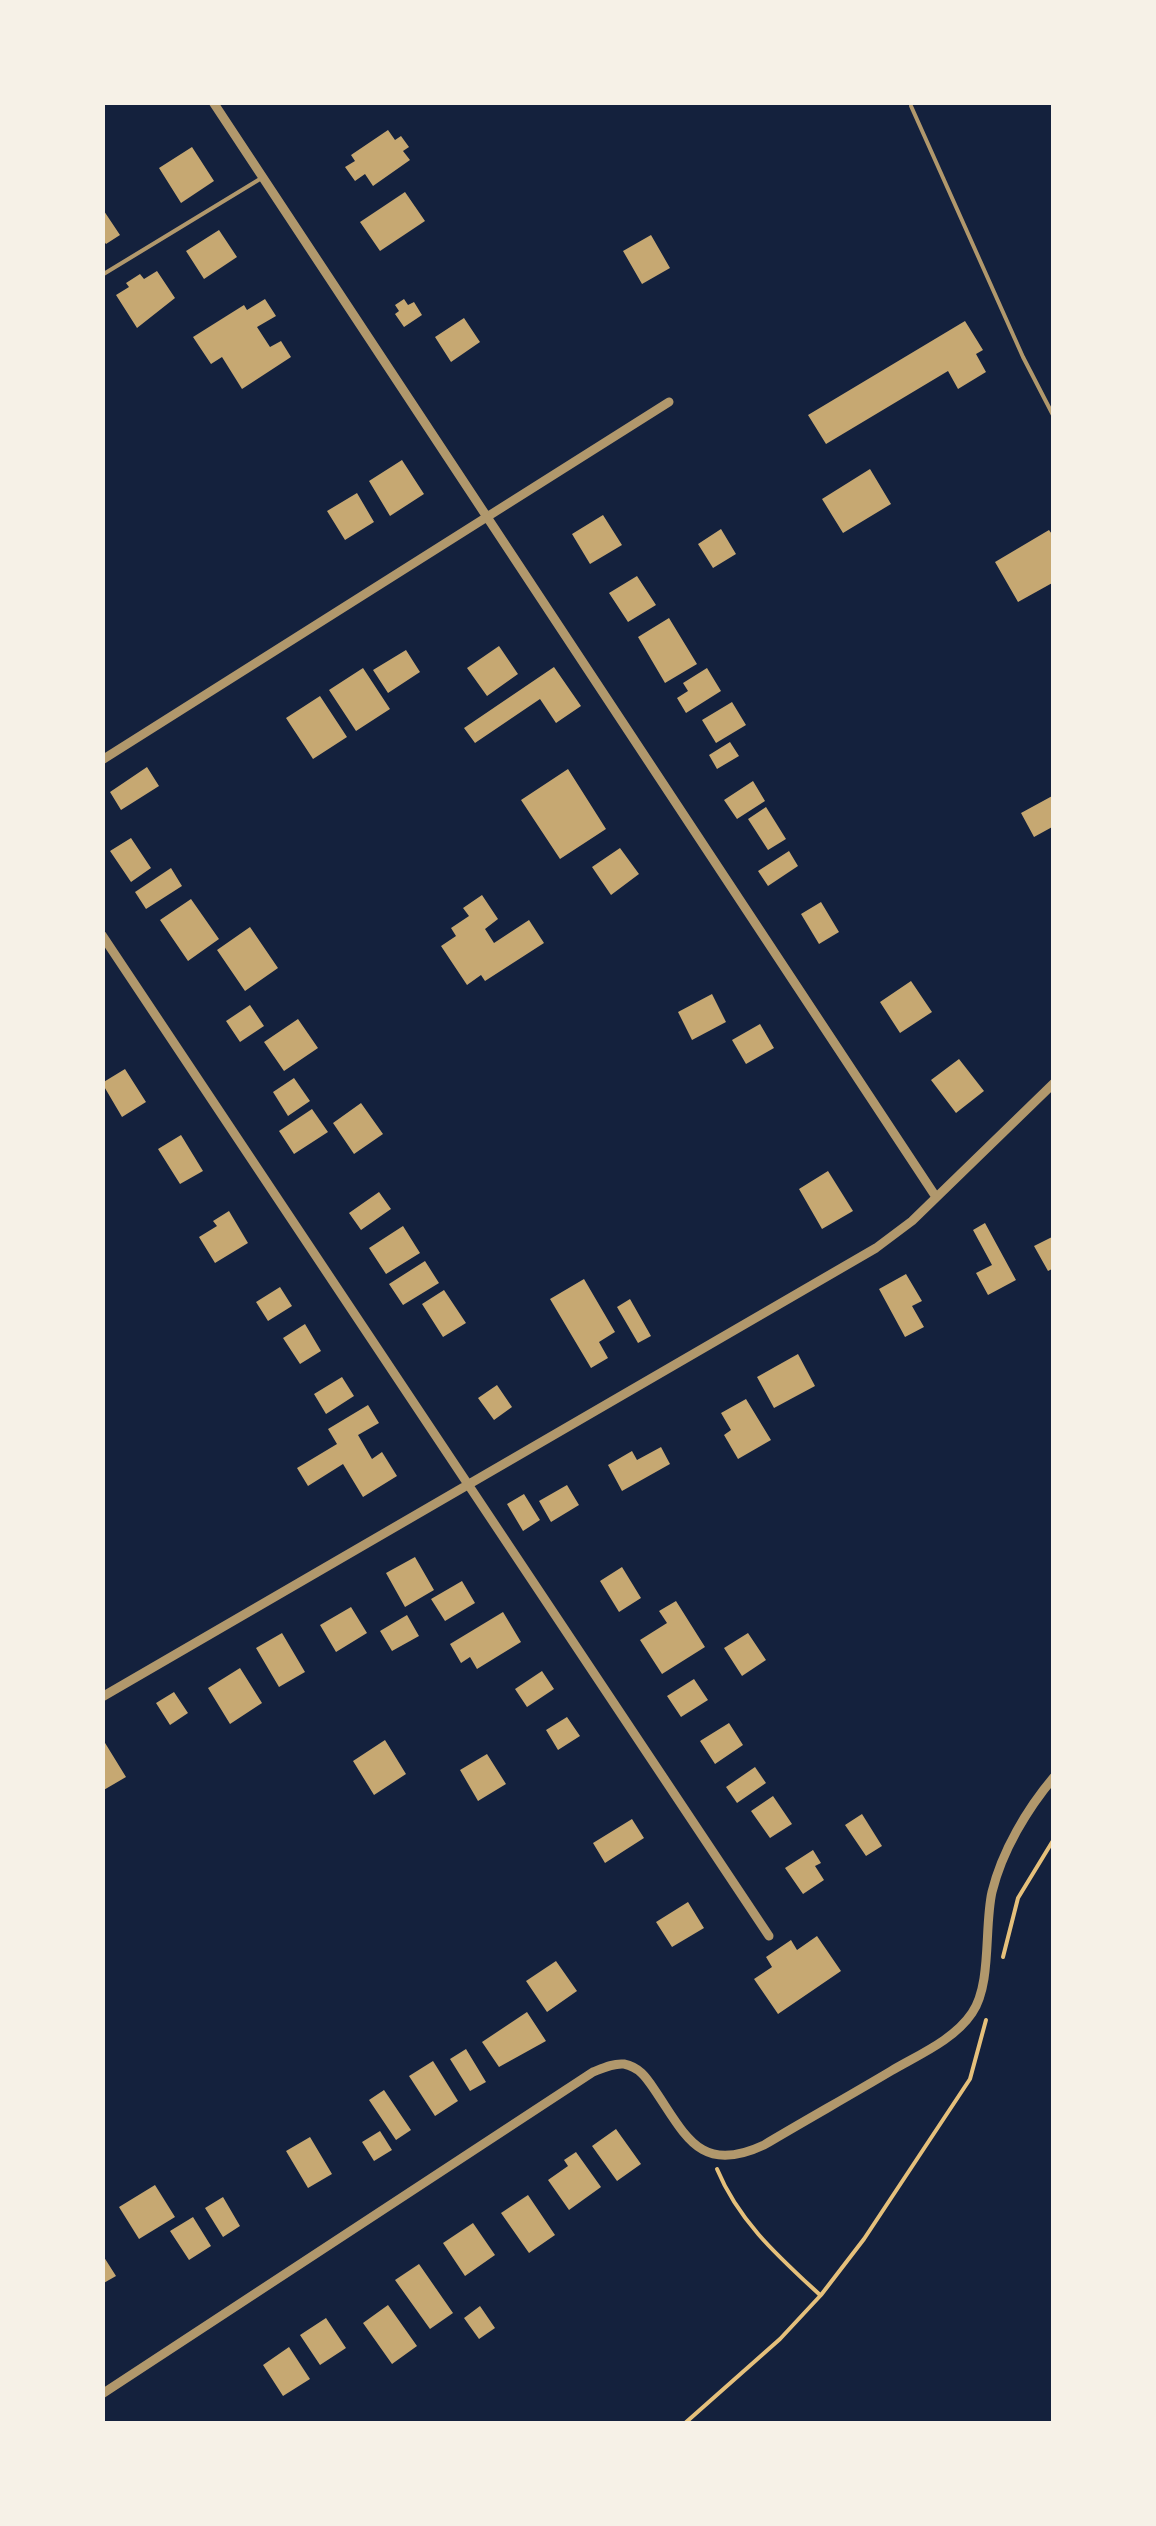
<!DOCTYPE html>
<style>
body{margin:0}
#map{position:relative;width:1156px;height:2526px;overflow:hidden;background:#14213d;font-family:"Roboto Condensed",sans-serif}
canvas{display:block}
.frame{position:absolute;inset:0;border:105px solid #f6f1e7;pointer-events:none}
</style>
<div id="map">
<canvas width="1156" height="2526"></canvas>
<div class="frame"></div>
</div>
<script>
const ctx = document.querySelector('canvas').getContext('2d');
ctx.lineJoin = 'round';
function paint(path, color) { ctx.fillStyle = color; ctx.fill(path, 'evenodd'); }
function stroke(path, color, width, dash) { ctx.strokeStyle = color; ctx.lineWidth = width; ctx.lineCap = dash ? 'butt' : 'round'; ctx.setLineDash(dash || []); ctx.stroke(path); }
paint(new Path2D(`
 M388,130L395,140L401,136L409,147L403,151L410,160L373,186L365,174L355,181L345,167L355,161L351,155Z
 M192,147L214,181L181,203L159,168Z
 M405,192L425,221L380,251L360,222Z
 M102,208L120,235L106,244L102,239Z
 M219,230L237,257L204,279L186,251Z
 M651,235L670,268L642,284L623,251Z
 M157,271L175,298L137,328L116,295L129,287L126,283L140,274L144,279Z
 M265,299L276,316L257,327L270,347L281,341L291,357L242,389L222,357L211,364L193,337L244,305L247,310Z
 M404,299L408,305L414,302L422,315L404,327L395,314L399,311L395,305Z
 M464,318L480,342L451,362L435,337Z
 M965,321L983,350L976,354L986,372L958,389L948,371L826,444L808,415Z
 M402,460L424,494L390,516L369,481Z
 M870,469L891,504L843,533L822,499Z
 M357,493L374,522L345,540L327,511Z
 M603,515L622,545L590,564L572,534Z
 M721,529L736,554L713,568L698,544Z
 M1049,530L1054,537V582L1018,602L995,562Z
 M637,576L656,605L628,622L609,593Z
 M669,618L697,664L665,683L638,637Z
 M499,646L518,674L487,696L467,668Z
 M406,650L420,672L388,693L373,670Z
 M554,667L581,706L556,723L540,699L475,743L464,728Z
 M363,668L390,709L356,731L329,690Z
 M707,668L721,691L686,713L677,698L688,691L683,683Z
 M320,696L347,737L313,759L286,718Z
 M732,702L746,725L716,743L702,720Z
 M730,742L739,756L717,769L709,755Z
 M147,767L159,786L121,810L110,792Z
 M568,769L606,829L560,859L521,800Z
 M753,781L765,801L737,819L724,800Z
 M1054,795V826L1034,837L1021,813Z
 M766,807L786,839L768,850L748,819Z
 M131,838L151,868L131,882L110,851Z
 M620,848L639,874L611,895L592,867Z
 M789,851L798,866L768,886L758,871Z
 M171,868L182,886L146,909L135,892Z
 M482,895L498,919L485,929L494,943L529,920L544,943L485,981L481,975L467,985L441,946L456,936L451,928L469,916L463,908Z
 M191,899L219,939L188,961L160,920Z
 M821,902L839,932L819,944L801,914Z
 M250,927L278,968L245,991L217,950Z
 M911,981L932,1012L900,1033L880,1002Z
 M712,994L726,1022L692,1040L678,1012Z
 M250,1005L264,1026L240,1042L226,1021Z
 M298,1019L318,1048L284,1071L264,1042Z
 M760,1024L774,1048L746,1064L732,1040Z
 M959,1059L984,1091L956,1113L931,1080Z
 M125,1069L146,1102L122,1117L102,1083Z
 M294,1078L310,1101L288,1116L273,1092Z
 M361,1103L383,1134L354,1154L333,1123Z
 M312,1109L328,1132L294,1154L279,1131Z
 M181,1135L203,1171L180,1184L158,1149Z
 M828,1171L853,1211L822,1229L799,1189Z
 M379,1192L391,1209L361,1230L349,1213Z
 M229,1211L248,1243L215,1263L199,1237L217,1226L213,1221Z
 M985,1223L1016,1280L988,1295L976,1273L992,1265L973,1230Z
 M403,1226L420,1253L386,1274L369,1248Z
 M1054,1236V1268L1048,1271L1034,1246Z
 M425,1261L439,1283L403,1305L389,1284Z
 M906,1274L922,1301L912,1306L924,1327L905,1337L879,1289Z
 M584,1279L615,1332L599,1342L608,1358L591,1368L550,1299Z
 M280,1287L292,1306L268,1321L256,1302Z
 M444,1290L466,1323L443,1337L422,1304Z
 M630,1299L651,1336L638,1343L617,1307Z
 M305,1324L321,1351L300,1364L283,1338Z
 M798,1354L815,1386L774,1408L757,1377Z
 M342,1377L354,1396L326,1414L314,1394Z
 M497,1385L512,1407L494,1420L478,1398Z
 M746,1399L771,1440L738,1459L724,1435L731,1430L721,1413Z
 M368,1405L379,1423L358,1435L372,1459L382,1452L397,1476L363,1497L343,1464L308,1486L297,1468L337,1444L328,1429Z
 M661,1447L670,1464L622,1491L608,1465L632,1451L637,1460Z
 M567,1485L579,1505L551,1522L539,1501Z
 M524,1494L540,1520L523,1531L507,1504Z
 M415,1557L434,1590L405,1607L386,1573Z
 M622,1567L641,1598L619,1612L600,1581Z
 M462,1581L475,1603L445,1621L431,1599Z
 M676,1601L705,1647L662,1674L640,1640L667,1623L659,1611Z
 M351,1607L367,1633L336,1652L320,1625Z
 M503,1612L521,1642L477,1669L470,1657L461,1663L450,1644Z
 M407,1615L419,1636L392,1651L380,1631Z
 M282,1633L305,1672L279,1687L256,1648Z
 M748,1633L766,1660L742,1676L724,1648Z
 M240,1668L262,1703L230,1724L208,1688Z
 M542,1671L554,1689L527,1707L515,1689Z
 M694,1679L708,1700L681,1717L667,1696Z
 M174,1692L188,1713L170,1725L156,1703Z
 M567,1717L580,1736L558,1750L546,1730Z
 M729,1723L743,1745L715,1764L700,1741Z
 M102,1738L126,1777L102,1791Z
 M385,1740L406,1774L374,1795L353,1761Z
 M487,1754L506,1784L478,1801L460,1770Z
 M755,1767L766,1783L737,1803L726,1787Z
 M773,1796L792,1824L770,1838L751,1811Z
 M862,1814L882,1846L866,1856L845,1825Z
 M632,1819L644,1838L605,1863L593,1843Z
 M813,1850L821,1863L815,1866L824,1880L803,1894L785,1868Z
 M688,1902L704,1928L672,1947L656,1922Z
 M817,1936L841,1971L778,2014L754,1979L772,1967L766,1957L791,1940L797,1950Z
 M556,1961L577,1991L547,2012L526,1981Z
 M527,2012L546,2041L499,2067L482,2042Z
 M466,2049L486,2082L470,2091L450,2059Z
 M433,2061L458,2101L435,2116L409,2076Z
 M384,2090L411,2130L396,2140L369,2100Z
 M616,2129L641,2164L617,2181L592,2146Z
 M380,2131L392,2150L374,2161L362,2142Z
 M310,2137L332,2174L308,2188L286,2151Z
 M576,2152L601,2187L569,2210L548,2180L568,2166L564,2160Z
 M155,2185L175,2217L139,2239L119,2207Z
 M528,2195L555,2235L529,2253L501,2213Z
 M223,2197L240,2226L223,2237L205,2208Z
 M193,2217L211,2246L189,2260L170,2231Z
 M473,2223L495,2255L465,2276L443,2243Z
 M102,2254L116,2276L102,2284Z
 M419,2264L453,2313L430,2329L395,2280Z
 M388,2305L417,2346L392,2364L363,2323Z
 M480,2306L495,2328L479,2339L464,2318Z
 M326,2318L346,2348L320,2365L300,2335Z
 M289,2347L310,2379L283,2396L263,2365Z`), '#c6a872');
stroke(new Path2D(`
 M1003,1957L1018,1898L1054,1839
 M717,2169C739,2222 779,2257 820,2295
 M684,2424L780,2339L821,2295L864,2239L970,2079L986,2020`), '#e5c07b', 4);
stroke(new Path2D(`
 M911,106L1023,357L1054,417
 M102,275L260,179`), '#b1986c', 4);
stroke(new Path2D(`
 M213,102L936,1197
 M102,760L669,402
 M102,935L769,1936
 M102,1697L876,1248L912,1221L1054,1083
 M102,2394L593,2072C603,2068 613,2063 624,2064C639,2067 646,2077 654,2089C686,2136 700,2175 764,2145C806,2120 849,2096 891,2071C918,2055 954,2040 972,2013C992,1984 984,1927 992,1892C1002,1851 1027,1809 1054,1777`), '#b1986c', 9);
</script>
